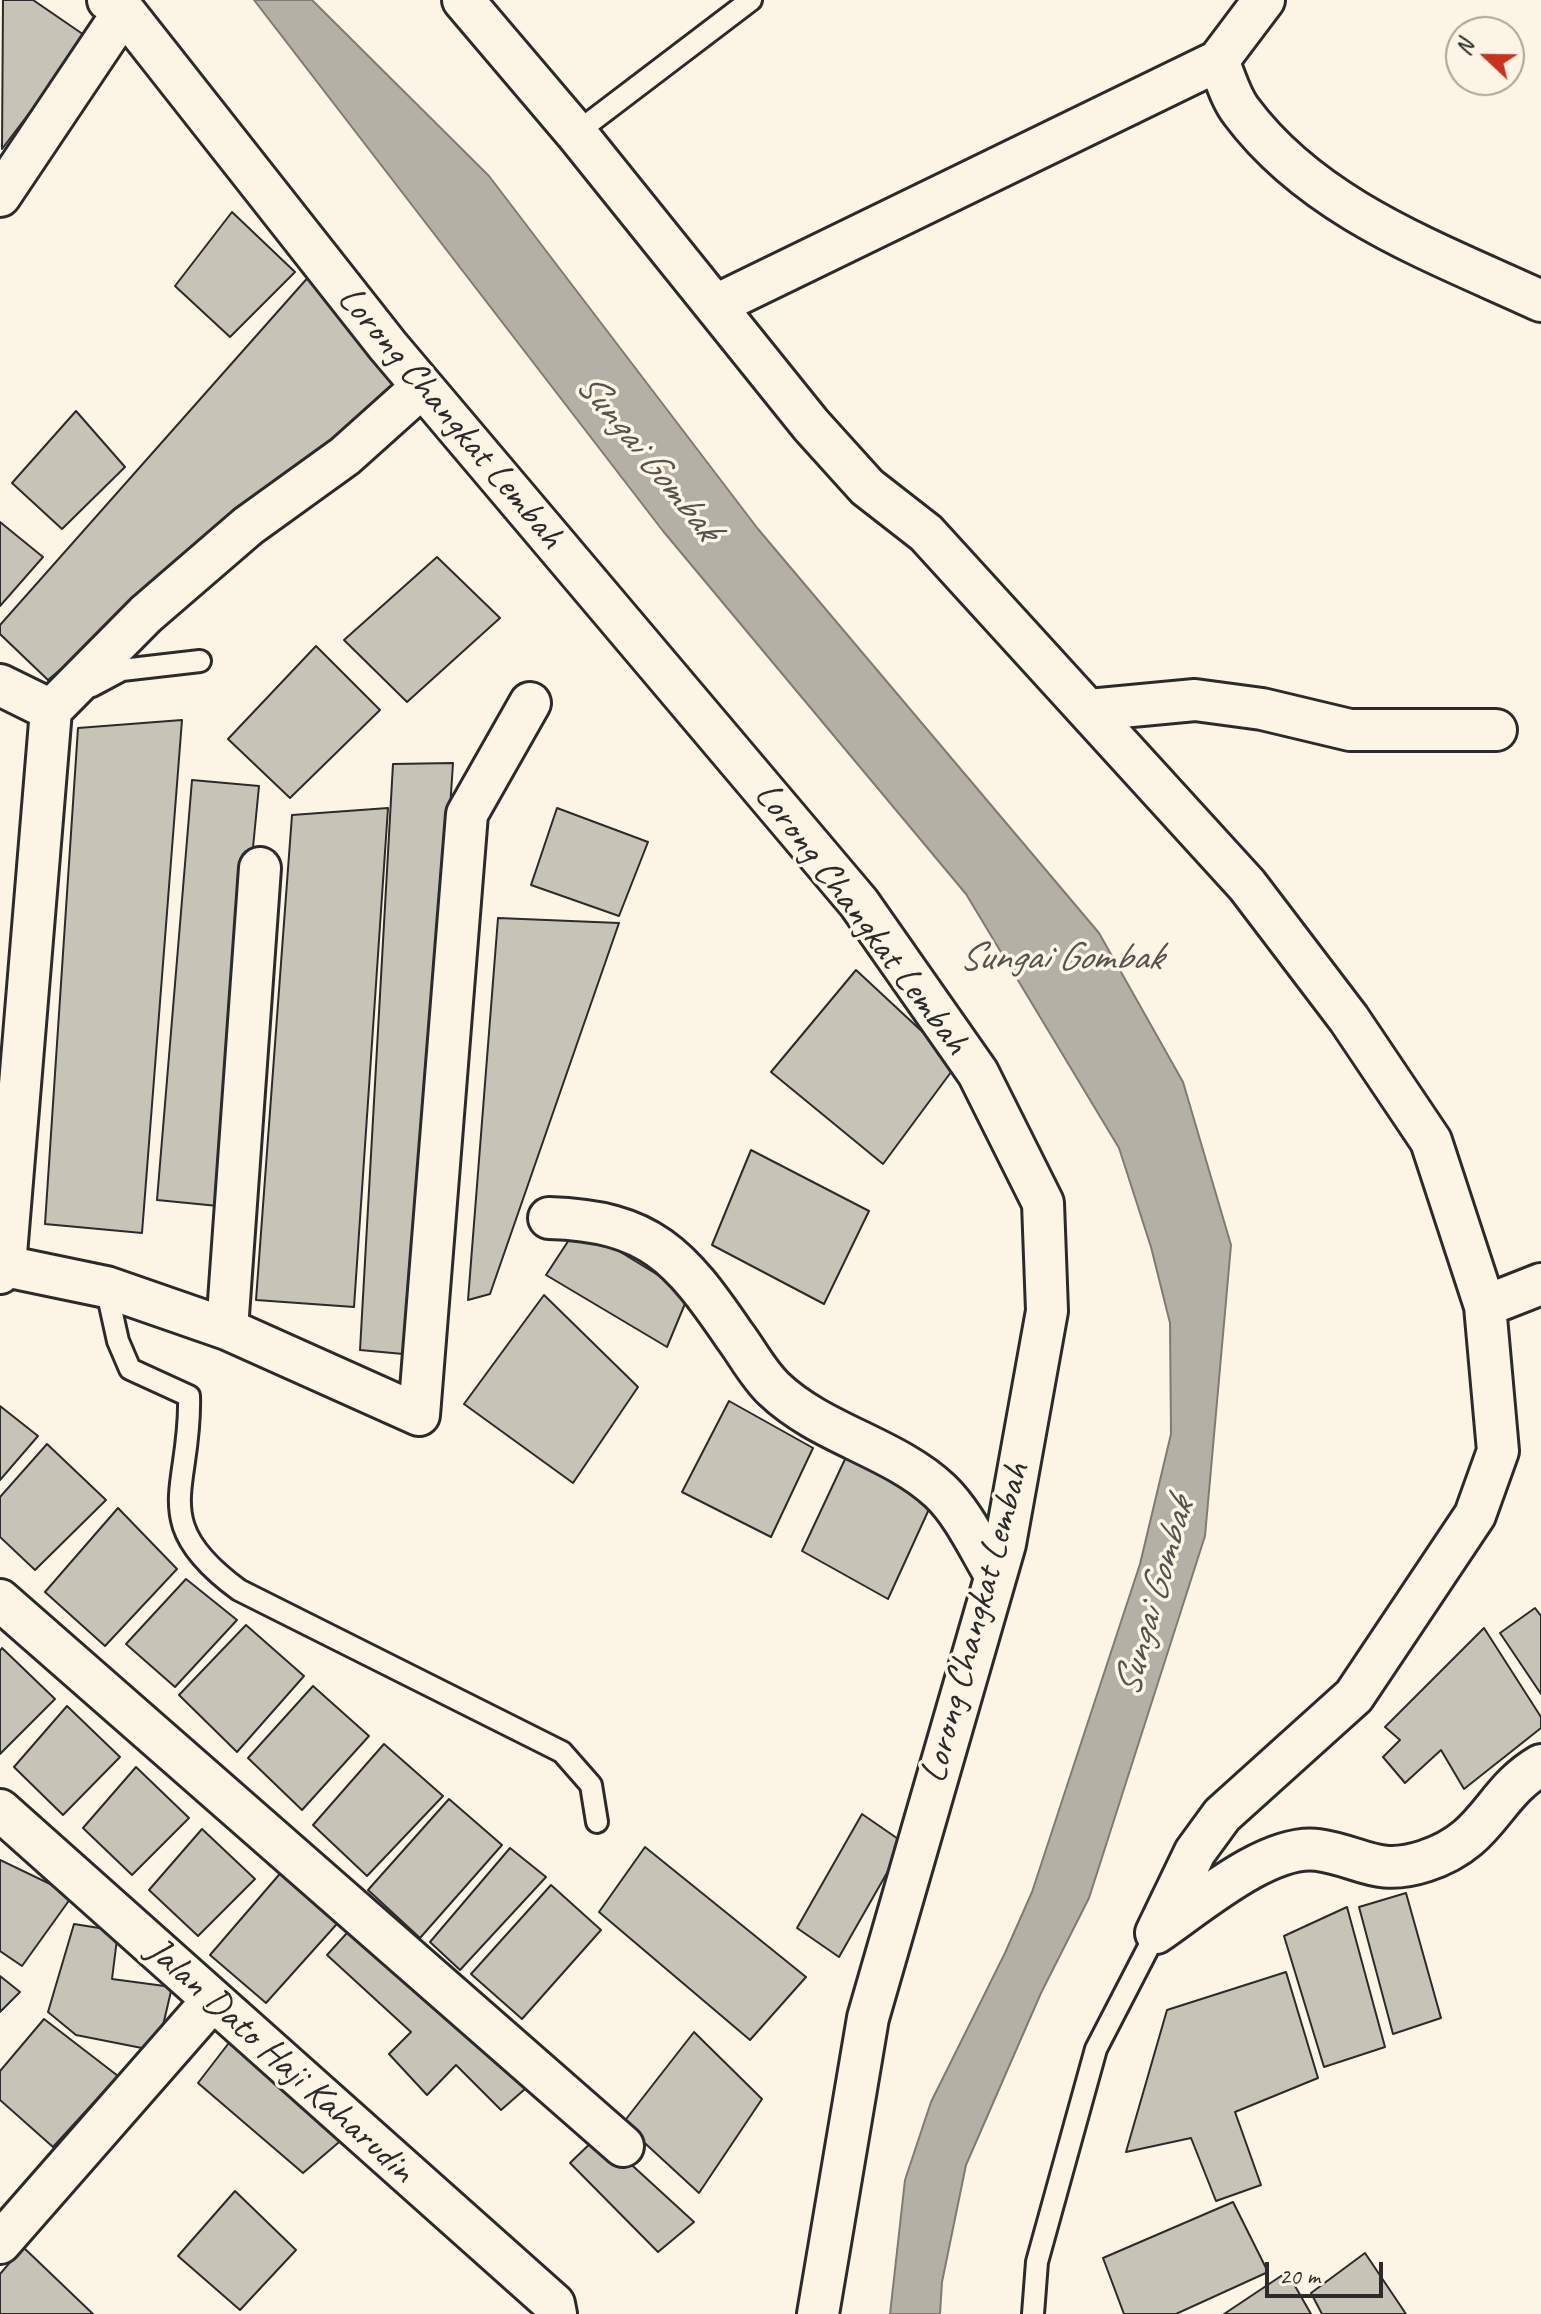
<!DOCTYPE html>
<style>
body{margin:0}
#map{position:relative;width:1541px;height:2314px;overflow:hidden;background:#fcf5e5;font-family:Caveat,sans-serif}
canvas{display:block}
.north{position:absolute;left:1445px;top:16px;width:80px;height:80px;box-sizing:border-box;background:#fcf5e5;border:2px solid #a8a49b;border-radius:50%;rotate:292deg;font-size:22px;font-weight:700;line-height:32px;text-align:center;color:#2b2b2b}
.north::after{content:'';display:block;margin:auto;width:28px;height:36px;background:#c8321e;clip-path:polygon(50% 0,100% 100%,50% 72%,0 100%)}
.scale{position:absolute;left:1265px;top:2262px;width:118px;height:36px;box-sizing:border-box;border:4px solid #2b2b2b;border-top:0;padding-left:10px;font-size:24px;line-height:28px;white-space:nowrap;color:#2b2b2b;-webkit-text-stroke:6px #fcf5e5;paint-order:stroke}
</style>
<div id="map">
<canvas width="1541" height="2314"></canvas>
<div class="north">N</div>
<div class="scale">20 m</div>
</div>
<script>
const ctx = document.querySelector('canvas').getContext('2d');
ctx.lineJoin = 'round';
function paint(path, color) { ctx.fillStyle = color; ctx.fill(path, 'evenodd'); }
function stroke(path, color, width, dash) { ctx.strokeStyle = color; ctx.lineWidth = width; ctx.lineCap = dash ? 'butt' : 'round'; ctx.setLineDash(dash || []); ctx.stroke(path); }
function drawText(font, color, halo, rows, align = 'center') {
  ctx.font = font + ' Caveat,sans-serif'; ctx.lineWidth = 7; ctx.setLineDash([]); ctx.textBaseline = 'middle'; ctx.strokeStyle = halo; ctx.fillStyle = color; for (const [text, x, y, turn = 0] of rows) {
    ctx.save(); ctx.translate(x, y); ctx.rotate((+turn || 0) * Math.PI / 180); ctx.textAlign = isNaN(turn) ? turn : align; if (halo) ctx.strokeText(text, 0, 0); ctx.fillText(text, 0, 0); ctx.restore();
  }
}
const water = new Path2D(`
 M254,0H312L489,176L758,529L1099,933L1183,1082L1231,1245L1205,1536L1089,1898L1041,1993L966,2165L942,2282L940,2314H890L905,2180L931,2102L1005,1953L1032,1892L1140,1564L1171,1434L1170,1323L1151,1247L1119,1148L966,894L663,531Z`);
paint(water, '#b4b0a5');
stroke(water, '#7d7b74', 2);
const building = new Path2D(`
 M3,0H33L87,37L2,149Z
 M232,212L295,272L230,337L175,286Z
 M311,274L398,387L48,680L0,634V625Z
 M76,411L125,467L62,529L12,483Z
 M0,522L43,557L0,606Z
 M437,557L500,618L407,702L344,640Z
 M316,646L380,710L290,798L228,739Z
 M182,720L142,1233L45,1224L78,728Z
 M453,763L414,1355L360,1350L393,764Z
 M192,780L259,786L218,1206L157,1200Z
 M388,808L354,1307L256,1300L292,815Z
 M557,808L648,842L619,916L531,885Z
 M498,918L619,923L490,1294L468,1300Z
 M856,970L957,1064L883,1164L771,1072Z
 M751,1150L869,1211L824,1304L712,1245Z
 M578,1226L689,1294L667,1347L546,1275Z
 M544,1295L638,1387L573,1483L464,1404Z
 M729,1401L813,1448L771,1537L682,1492Z
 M0,1406L38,1436L0,1480Z
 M47,1444L106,1500L35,1570L0,1537V1497Z
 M847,1455L935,1496L888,1599L802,1551Z
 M118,1508L177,1569L105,1646L45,1592Z
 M186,1579L237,1620L175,1687L126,1644Z
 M1535,1608L1541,1616V1694L1500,1633Z
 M246,1625L304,1676L237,1752L179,1695Z
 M1484,1628L1541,1717V1728L1464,1789L1441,1750L1405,1783L1383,1757L1400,1740L1385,1727Z
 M2,1648L55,1699L0,1754V1651Z
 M313,1686L369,1736L302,1810L248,1758Z
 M67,1706L120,1757L63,1815L14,1767Z
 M384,1744L443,1796L367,1876L313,1825Z
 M136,1767L189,1818L132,1875L83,1828Z
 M449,1799L502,1845L420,1938L368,1890Z
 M862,1814L904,1843L839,1957L797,1928Z
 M202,1829L255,1879L198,1936L149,1890Z
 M645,1847L806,1977L750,2040L599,1912Z
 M510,1848L546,1877L460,1970L430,1942Z
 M0,1860L73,1895L22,1966L0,1951Z
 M284,1869L344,1916L266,2003L210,1955Z
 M551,1885L601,1930L522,2019L471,1974Z
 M1406,1893L1441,2018L1393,2034L1359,1907Z
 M1347,1907L1385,2047L1324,2067L1284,1936Z
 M356,1923L533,2082L501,2110L456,2065L427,2095L389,2054L411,2032L327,1955Z
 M74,1924L118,1931L112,1979L172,1987L157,2051L76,2035L48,2012Z
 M1286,1972L1318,2078L1235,2112L1261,2185L1216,2201L1191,2138L1126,2152L1167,2010Z
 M0,1976L20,1992L0,2012Z
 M44,2019L118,2076L53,2147L0,2100V2071Z
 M694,2032L762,2099L699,2193L623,2123Z
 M235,2035L345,2137L303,2173L198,2083Z
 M599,2135L694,2222L658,2252L570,2163Z
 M235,2191L296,2250L240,2310L178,2256Z
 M1233,2202L1268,2272L1176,2314H1124L1103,2258Z
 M23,2247L93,2314H0V2274Z
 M1365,2253L1406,2314H1322L1311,2293Z
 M1287,2272L1311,2314H1224Z`);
paint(building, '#c8c3b7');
stroke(building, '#2b2b2b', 2);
const lane = new Path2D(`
 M576,133L751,0
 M92,686L122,670L200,661
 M106,1287L118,1341L130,1369L189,1396C192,1489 145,1521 239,1590L562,1752L591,1785L597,1822
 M1033,2314L1037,2262L1096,2049L1156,1933`);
const street = new Path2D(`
 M108,0L124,11L388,346L859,903L978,1073L1043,1203L1047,1311L1005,1544L868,2018L818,2314
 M463,0L576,133L811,425L867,487L926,533L1247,885L1349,1019L1431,1141L1485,1306L1498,1451L1475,1515L1354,1696L1222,1815L1195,1852L1156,1933
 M1218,61C1225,76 1230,97 1241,111C1314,209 1433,251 1541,301
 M0,196L124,11
 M716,305L1218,61L1264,0
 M0,685L51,710
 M1089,710L1195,700L1262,709L1350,730H1496
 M549,1218C650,1221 680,1256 734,1335C747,1352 758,1374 774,1389C821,1434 893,1447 940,1491C963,1513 978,1546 994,1573
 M5,1266L106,1287L227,1329L419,1415L467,814L530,703
 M0,1273L5,1266L51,710L146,614L248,526L345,456L422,387
 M1485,1306L1541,1284
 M227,1329L260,868
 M0,1600L623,2146
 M0,1810L554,2304L556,2314
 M1156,1933C1196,1906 1268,1843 1318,1850C1361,1856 1376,1877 1425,1861C1490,1840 1491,1794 1541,1765
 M0,2243L212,2001`);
stroke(lane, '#2b2b2b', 26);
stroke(street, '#2b2b2b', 46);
stroke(lane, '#fcf5e5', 20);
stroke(street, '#fcf5e5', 40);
drawText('38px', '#2b2b2b', '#fcf5e5', [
 ["Lorong Changkat Lembah",450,418,50],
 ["Lorong Changkat Lembah",861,919,53],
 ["Lorong Changkat Lembah",976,1623,-75],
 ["Jalan Dato Haji Kaharudin",280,2061,42]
]);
drawText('italic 40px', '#545350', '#fcf5e5', [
 ["Sungai Gombak",647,457,51],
 ["Sungai Gombak",1060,959],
 ["Sungai Gombak",1155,1598,-74]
]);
</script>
